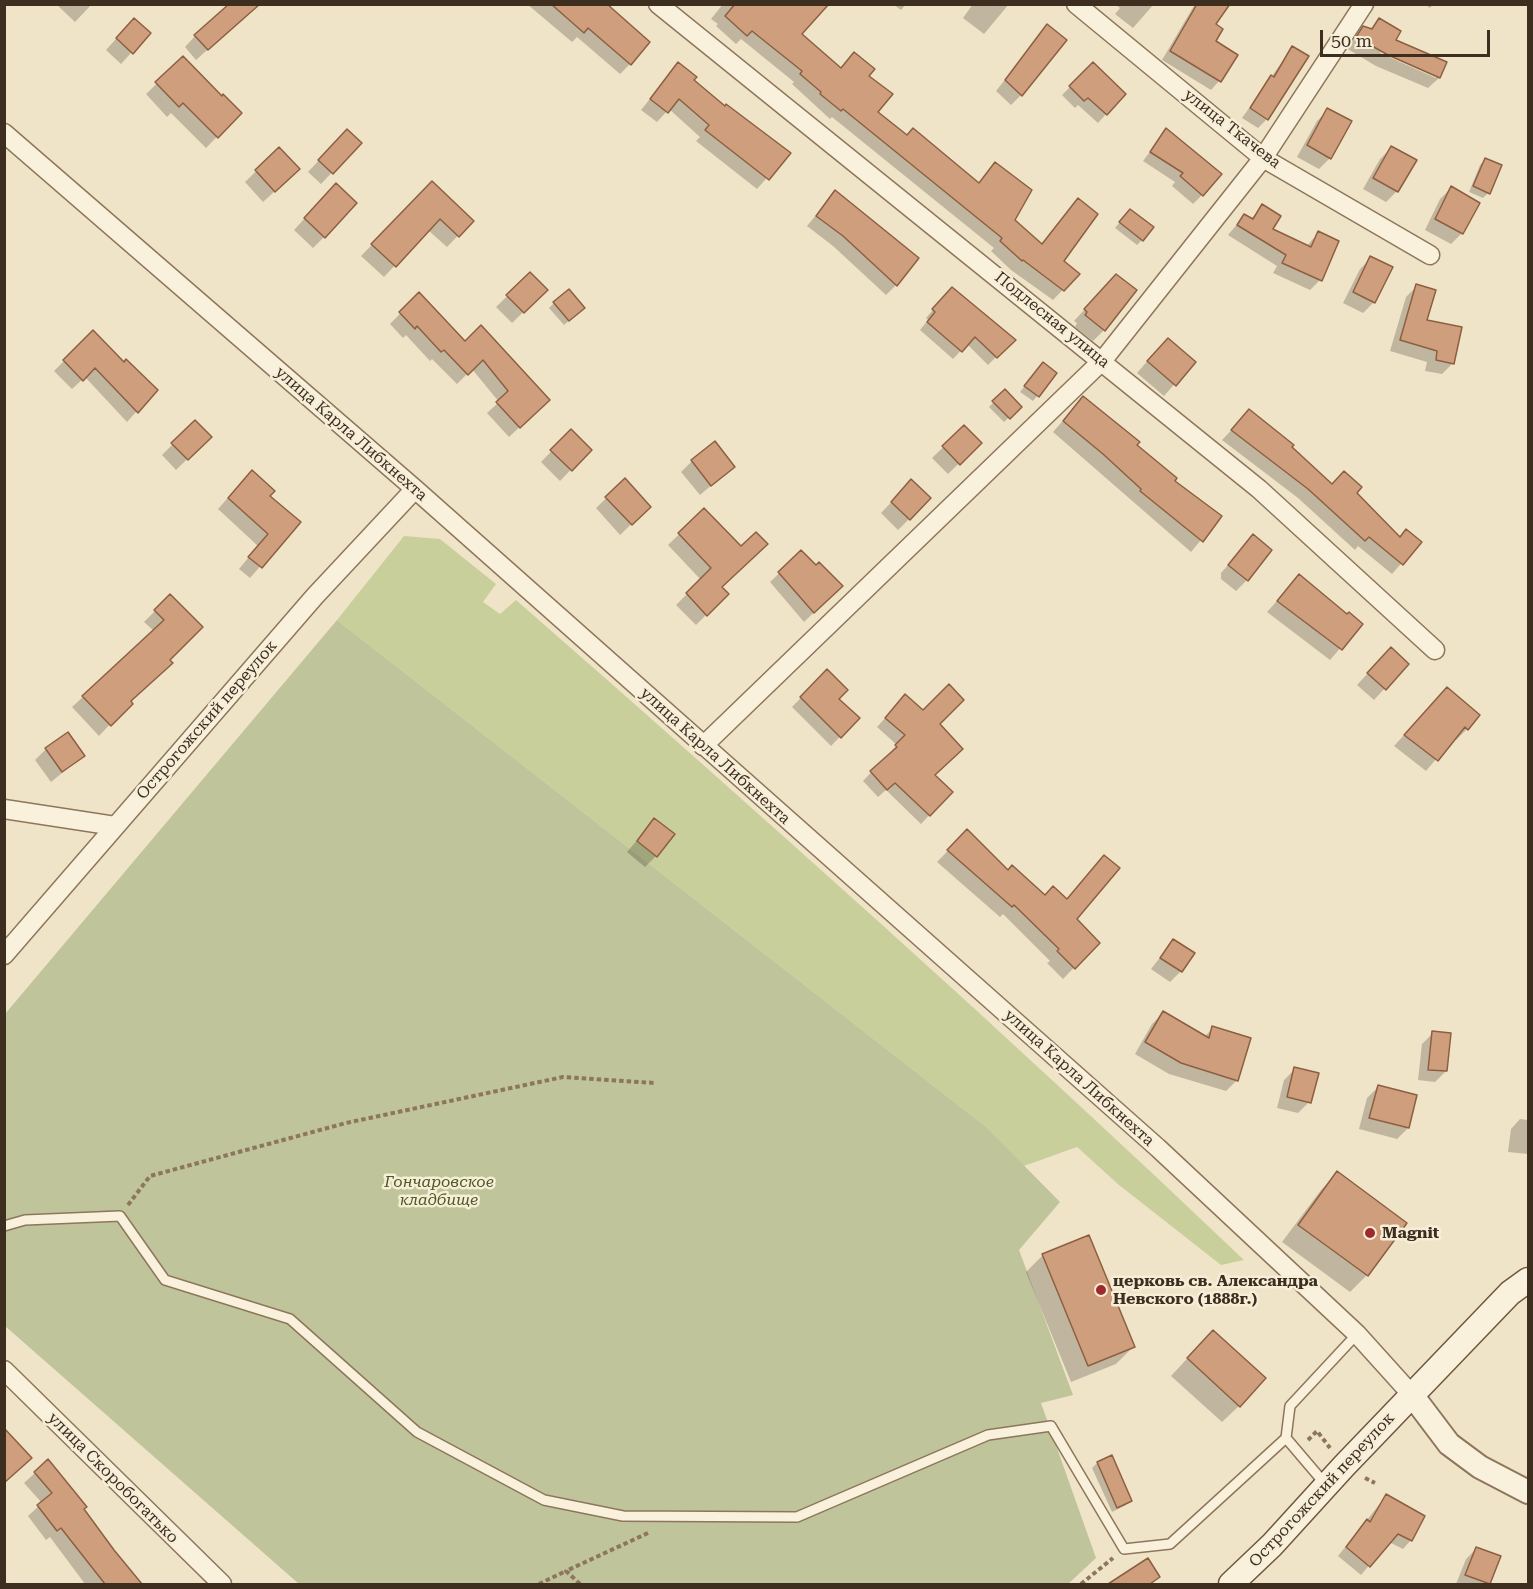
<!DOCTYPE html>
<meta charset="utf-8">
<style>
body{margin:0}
#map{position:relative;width:1533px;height:1589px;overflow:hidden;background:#f0e4c8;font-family:"Roboto Serif",serif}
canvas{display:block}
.frame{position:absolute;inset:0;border:6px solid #3d2e20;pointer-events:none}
.scale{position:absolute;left:1320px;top:30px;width:170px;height:27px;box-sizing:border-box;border:3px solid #3d2e20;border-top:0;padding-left:8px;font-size:18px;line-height:21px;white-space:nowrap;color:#3d2e20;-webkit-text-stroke:4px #f7eed8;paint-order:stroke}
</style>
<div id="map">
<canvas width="1533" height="1589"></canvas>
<div class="frame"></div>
<div class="scale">50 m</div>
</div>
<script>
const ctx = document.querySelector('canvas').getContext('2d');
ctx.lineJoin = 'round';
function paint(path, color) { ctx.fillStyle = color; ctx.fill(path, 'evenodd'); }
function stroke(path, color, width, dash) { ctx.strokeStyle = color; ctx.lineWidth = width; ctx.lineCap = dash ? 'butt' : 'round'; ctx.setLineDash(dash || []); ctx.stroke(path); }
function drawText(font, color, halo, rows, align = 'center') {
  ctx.font = font + ' "Roboto Serif",serif'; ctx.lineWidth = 5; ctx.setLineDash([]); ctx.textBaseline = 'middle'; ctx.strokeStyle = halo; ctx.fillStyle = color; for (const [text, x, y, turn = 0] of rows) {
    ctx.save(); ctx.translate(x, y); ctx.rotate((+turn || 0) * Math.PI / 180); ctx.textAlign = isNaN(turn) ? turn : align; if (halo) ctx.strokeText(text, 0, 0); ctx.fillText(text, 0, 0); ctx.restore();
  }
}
paint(new Path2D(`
 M404,536L440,539L496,584L483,602L500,614L516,600C763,816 1007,1034 1244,1260L1221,1265L1119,1185L1077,1147L1024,1166L985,1126L337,620Z`), '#c9cf9b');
paint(new Path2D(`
 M337,620L985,1126L1060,1202L1019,1250L1073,1395L1041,1403L1096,1558L1068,1584H299L5,1326V1014Z`), '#bfc49a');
paint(new Path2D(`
 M56,4H92L75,22Z
 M527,4H605L630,64L620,74L577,37L572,42Z
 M723,4H753L800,35L840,69L845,64L867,76L876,112L906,137L978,184L995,164L1013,220L1041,245L1078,200L1062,261L1078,274L1053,300L1011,270L991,251L994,248L832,117L830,119L792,84L794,82L741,39L736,44L716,26L718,24L711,19Z
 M893,4H906L901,10Z
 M973,4H1009L984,34L963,18Z
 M1115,4H1154L1133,28L1115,14L1120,8Z
 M1195,4H1228L1213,25L1219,81L1211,90L1162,60Z
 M1424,4H1433L1430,8Z
 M253,9L196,60L185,47L195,36Z
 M1379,20L1394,41L1445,63L1439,78L1428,88L1376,66L1346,48L1364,27L1369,30ZM1381,51L1436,75V78L1380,53Z
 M1047,26L1021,95L1011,105L996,91Z
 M123,31L149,33L121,64L106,50Z
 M1292,48L1267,119L1258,128L1242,118Z
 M183,58L222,98L240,113L206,148L171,113L167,117L146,94Z
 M678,64L692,80L724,108L789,153L757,189L696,141L700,137L669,109L657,122L641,110Z
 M1093,64L1124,94L1098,123L1078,105L1075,108L1062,95Z
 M1328,110L1330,158L1319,169L1297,157L1317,121Z
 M1166,130L1202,195L1193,204L1172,186L1175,182L1143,161Z
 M336,142L360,143L321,184L308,172Z
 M1391,148L1397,191L1386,202L1363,189L1380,159Z
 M279,149L287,180L263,202L245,182Z
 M1485,160L1488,193L1483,198L1469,192L1480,165Z
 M432,183L472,221L447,247L428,230L384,277L361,256Z
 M1451,188L1478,203L1462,233L1451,244L1425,230L1440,199Z
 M835,192L896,285L886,295L833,246L807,226Z
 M325,196L324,237L313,248L294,230Z
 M1262,206L1271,229L1306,247L1318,233L1320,280L1310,290L1273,273L1277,266L1228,235L1244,216L1251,219Z
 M1125,216L1142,240L1137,245L1115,228Z
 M1371,258L1374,302L1363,313L1343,303L1360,269Z
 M530,274L546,290L512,323L496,307Z
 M1417,286L1425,322L1453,363L1442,374L1425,371L1427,362L1390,351L1406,297Z
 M1105,287L1104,330L1093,341L1075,327L1077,323L1074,321Z
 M416,297L465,343L548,400L509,437L487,413L499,402L472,369L457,384L432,359L430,361L406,335L403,338L390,324Z
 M944,297L1013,340L988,365L967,344L953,359L920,330L928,320L926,318Z
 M554,303L578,313L564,325L549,308Z
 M93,332L124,364L156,390L127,422L85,377L72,389L54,371Z
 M1157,350L1194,362L1164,396L1137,373Z
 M1038,369L1055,374L1033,401L1020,392Z
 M1005,391L1020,407L1004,422L989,407Z
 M1083,398L1173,481L1220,517L1191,552L1053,432Z
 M1240,421L1332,485L1355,493L1399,538L1420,542L1392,574L1358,546L1355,550L1298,498L1222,440Z
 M195,422L210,437L176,470L162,455Z
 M964,427L980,443L948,474L932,458Z
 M571,431L590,450L560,481L541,462Z
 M692,461L733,467L700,495L681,472Z
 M625,480L649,507L620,535L596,508Z
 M241,483L268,496L299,522L250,578L239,569L258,546L218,509Z
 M901,492L909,519L898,530L881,513Z
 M704,510L720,587L727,594L696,625L676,605L701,580L668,545Z
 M1253,536L1247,580L1236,591L1221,579V573Z
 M801,552L831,596L804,622L770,582Z
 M1299,576L1347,616L1361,624L1330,660L1267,612Z
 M170,596L201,627L99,736L72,707L154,631L144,622Z
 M1380,660L1407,664L1374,700L1357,685Z
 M827,671L837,699L858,718L831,746L792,707Z
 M1436,700L1467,729L1456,740L1454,738L1426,771L1394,746Z
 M897,705L938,724L933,775L951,792L921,824L886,790L878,797L863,781L897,745L877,727Z
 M46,749L83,756L51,782L35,760Z
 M654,820L656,856L645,867L627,852Z
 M967,831L1008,871L1075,919L1098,943L1063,979L1047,963L1050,961L1003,914L1000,917L937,862Z
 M1173,941L1181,971L1170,982L1151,969Z
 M1163,1013L1204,1037L1213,1028L1237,1080L1226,1091L1169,1074L1135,1054L1152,1024Z
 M1433,1033L1446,1071L1435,1082L1418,1080L1422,1044Z
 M1295,1069L1309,1102L1298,1113L1277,1108L1284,1080Z
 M1378,1087L1416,1096L1408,1128L1397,1139L1359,1129L1367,1098Z
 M1520,1119L1528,1120V1154L1508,1152L1511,1129Z
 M1337,1173L1405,1223L1367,1275L1350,1292L1282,1242L1321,1190Z
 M1043,1255L1133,1347L1116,1364L1071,1382L1026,1272Z
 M1196,1349L1239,1406L1222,1422L1171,1376Z
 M48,1461L113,1551L140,1584H85L50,1537L46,1540L28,1516L42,1503L24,1483Z
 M1097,1463L1131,1500L1126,1505L1112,1512L1092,1468Z
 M1386,1496L1423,1517L1411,1540L1403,1549L1389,1542L1361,1575L1338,1556Z
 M1477,1548L1499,1557L1489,1584H1456L1466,1559Z
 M1147,1560L1159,1577L1151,1584H1111Z`), '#0003');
const building = new Path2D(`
 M229,4H260L208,50L194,35Z
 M551,4H607L650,42L631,65L588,28L584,33Z
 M735,4H829L802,34L841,68L854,52L875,69L869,76L893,94L878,112L907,135L913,128L979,183L995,162L1032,190L1015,220L1042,244L1078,198L1098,214L1064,261L1080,274L1064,291L1023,260L1022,261L1000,241L1002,238L843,109L841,111L820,94L821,92L800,74L802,71L752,31L747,36L725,16Z
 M1197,4H1230L1216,24L1223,29L1216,41L1238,55L1221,82L1170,51Z
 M134,18L151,33L133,54L116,38Z
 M1379,18L1401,31L1396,40L1447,62L1440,78L1388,55L1356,37L1363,26L1372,29Z
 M1047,24L1067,40L1022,96L1005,80Z
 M1292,46L1309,56L1268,120L1250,108L1271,75L1274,77Z
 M183,56L222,96L223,94L242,113L218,138L183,103L179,107L155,82Z
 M678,62L697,77L694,80L725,106L726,104L791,153L769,180L705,130L709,125L679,99L668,113L650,99Z
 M1093,62L1126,94L1107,115L1088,98L1084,101L1069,86Z
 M1327,108L1352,121L1331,159L1307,145Z
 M1166,128L1222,174L1203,196L1180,176L1183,173L1150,152Z
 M347,129L362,143L333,174L318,160Z
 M1391,146L1417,160L1398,192L1373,178Z
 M279,147L300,169L275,192L255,170Z
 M1485,158L1502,165L1490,194L1473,186Z
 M432,181L474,221L459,237L440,219L396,267L371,244Z
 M336,183L357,203L325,238L304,218Z
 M1451,186L1480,203L1463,234L1435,219Z
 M835,190L919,258L897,286L843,236L816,216Z
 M1262,204L1281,216L1273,229L1311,247L1318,231L1339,241L1322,281L1282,263L1286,255L1237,225L1244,214L1253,219Z
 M1130,209L1154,227L1143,241L1119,222Z
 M1370,256L1393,267L1375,303L1353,292Z
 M530,272L548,290L524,313L506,295Z
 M1116,274L1137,290L1105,331L1085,315L1087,312L1084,309Z
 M1416,284L1436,290L1427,320L1462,327L1454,364L1436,360L1437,351L1400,340Z
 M952,287L1016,340L997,358L975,337L962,352L927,322L935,312L932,309Z
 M569,289L585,308L569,321L553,302Z
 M419,292L465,341L481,325L550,400L520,428L496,402L508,391L483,360L468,375L444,350L441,352L417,326L415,329L399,312Z
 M93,330L124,362L126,359L158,390L138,413L95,368L83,381L63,360Z
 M1168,338L1196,362L1176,386L1147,361Z
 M1043,362L1057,373L1039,397L1024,386Z
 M1005,389L1022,407L1010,419L992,401Z
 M1083,396L1140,442L1137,445L1177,478L1175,481L1222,516L1203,542L1140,491L1141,489L1103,454L1063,421Z
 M1249,409L1294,445L1292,447L1332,484L1344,471L1362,487L1357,493L1400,537L1406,529L1422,542L1403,565L1369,537L1365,541L1308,489L1231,430Z
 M195,420L212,437L188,460L171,443Z
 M964,425L982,443L960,465L942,446Z
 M571,429L592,450L572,471L550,450Z
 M715,441L735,467L711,486L691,460Z
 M252,470L275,491L270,496L301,522L262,568L248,557L268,534L228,498Z
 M625,478L651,507L632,525L605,497Z
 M911,479L931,498L910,520L891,502Z
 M704,508L741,546L756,532L768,544L722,587L729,594L707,616L686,593L711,568L678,533Z
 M1253,534L1272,550L1248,581L1228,565Z
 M801,550L816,565L819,562L843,586L814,613L778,572Z
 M1299,574L1347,614L1349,612L1363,624L1342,650L1277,601Z
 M170,594L203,627L170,660L173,663L131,701L133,704L111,726L82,696L164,620L154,610Z
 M1391,647L1409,664L1386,690L1367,673Z
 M827,669L848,690L839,699L860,718L841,738L800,697Z
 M949,684L964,700L940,724L963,749L935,775L953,792L930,816L895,783L887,790L870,771L897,747L895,745L905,735L885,718L905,694L923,710Z
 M1447,687L1480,715L1468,730L1465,727L1438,761L1404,735Z
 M68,732L85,756L62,772L45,748Z
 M654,818L675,834L657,857L637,841Z
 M967,829L1008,870L1012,865L1045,895L1053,886L1067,899L1104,855L1120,868L1077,919L1100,943L1075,969L1057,951L1059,949L1014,905L1012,907L947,850Z
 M1173,939L1195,953L1182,972L1160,958Z
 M1163,1011L1209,1038L1212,1026L1251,1038L1238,1081L1181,1063L1145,1042Z
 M1432,1031L1451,1033L1447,1071L1428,1070Z
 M1294,1067L1319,1073L1311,1103L1287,1097Z
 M1378,1085L1417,1095L1409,1128L1369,1118Z
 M1337,1171L1407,1223L1368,1276L1298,1225Z
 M1089,1235L1135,1347L1088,1366L1042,1254Z
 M1213,1330L1266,1378L1240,1407L1187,1358Z
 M4,1428L32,1458L4,1483Z
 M1112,1455L1132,1501L1117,1508L1097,1462Z
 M48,1459L87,1507L84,1509L114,1550L142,1584H105L61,1528L57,1531L37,1505L52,1493L34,1472Z
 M1386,1494L1425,1516L1412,1541L1398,1534L1370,1567L1346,1547L1367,1519L1370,1522Z
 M1476,1547L1501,1556L1490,1584L1465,1575Z
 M1148,1558L1160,1577L1150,1584H1108Z`);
paint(building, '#cf9f7d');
stroke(building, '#8d5f41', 1.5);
const service = new Path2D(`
 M4,1226L25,1220L120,1216L165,1280L290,1319L417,1432L544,1500L623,1516L797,1517L988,1435L1051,1426L1124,1549L1170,1544L1286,1438L1290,1406L1357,1334
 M1286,1438L1326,1485`);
const minor = new Path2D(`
 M658,4L1259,489L1435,650
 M1076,4L1263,158L1430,255
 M4,133L415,489L1158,1148L1357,1334L1412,1395
 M703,746L1103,360L1263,158L1364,4
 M4,809L115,826
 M4,955L315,596L415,489
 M4,1370L222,1584`);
const tertiary = new Path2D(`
 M1412,1395L1449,1444L1480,1467L1528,1492`);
const secondary = new Path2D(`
 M1231,1584L1272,1545L1344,1466L1510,1293L1528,1280`);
stroke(service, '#8d765c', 12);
stroke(minor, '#8d765c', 21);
stroke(tertiary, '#8d765c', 26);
stroke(secondary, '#6f573f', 27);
stroke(new Path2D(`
 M128,1205L150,1176L346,1123L563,1077L655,1083
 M1308,1440L1317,1431L1330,1448
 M1365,1478L1375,1483
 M539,1584L566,1571
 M580,1584L566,1571L648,1533
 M1081,1584L1113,1558`), '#8d765c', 4, [4.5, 3]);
stroke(service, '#faf1dc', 9);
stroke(minor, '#faf1dc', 18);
stroke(tertiary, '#faf1dc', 22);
stroke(secondary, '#faf1dc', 24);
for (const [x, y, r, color] of [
 [1370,1233,6,"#9e2a2b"],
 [1101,1290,6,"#9e2a2b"]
]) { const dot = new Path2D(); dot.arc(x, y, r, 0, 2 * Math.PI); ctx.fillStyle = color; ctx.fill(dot); stroke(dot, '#f7eed8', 2); }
drawText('16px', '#3d2e20', '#f7eed8', [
 ["улица Ткачева",1232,129,38],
 ["Подлесная улица",1052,320,39],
 ["улица Карла Либкнехта",351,434,41],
 ["Острогожский переулок",207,720,-49],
 ["улица Карла Либкнехта",715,756,42],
 ["улица Карла Либкнехта",1079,1078,42],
 ["улица Скоробогатько",113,1478,45],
 ["Острогожский переулок",1322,1490,-47]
]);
drawText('italic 16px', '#4d5a26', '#f7eed8', [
 ["Гончаровское",439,1182],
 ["кладбище",439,1200]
]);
drawText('bold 16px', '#3d2e20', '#f7eed8', [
 ["Magnit",1382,1233],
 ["церковь св. Александра",1113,1281],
 ["Невского (1888г.)",1113,1299]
], 'left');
</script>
